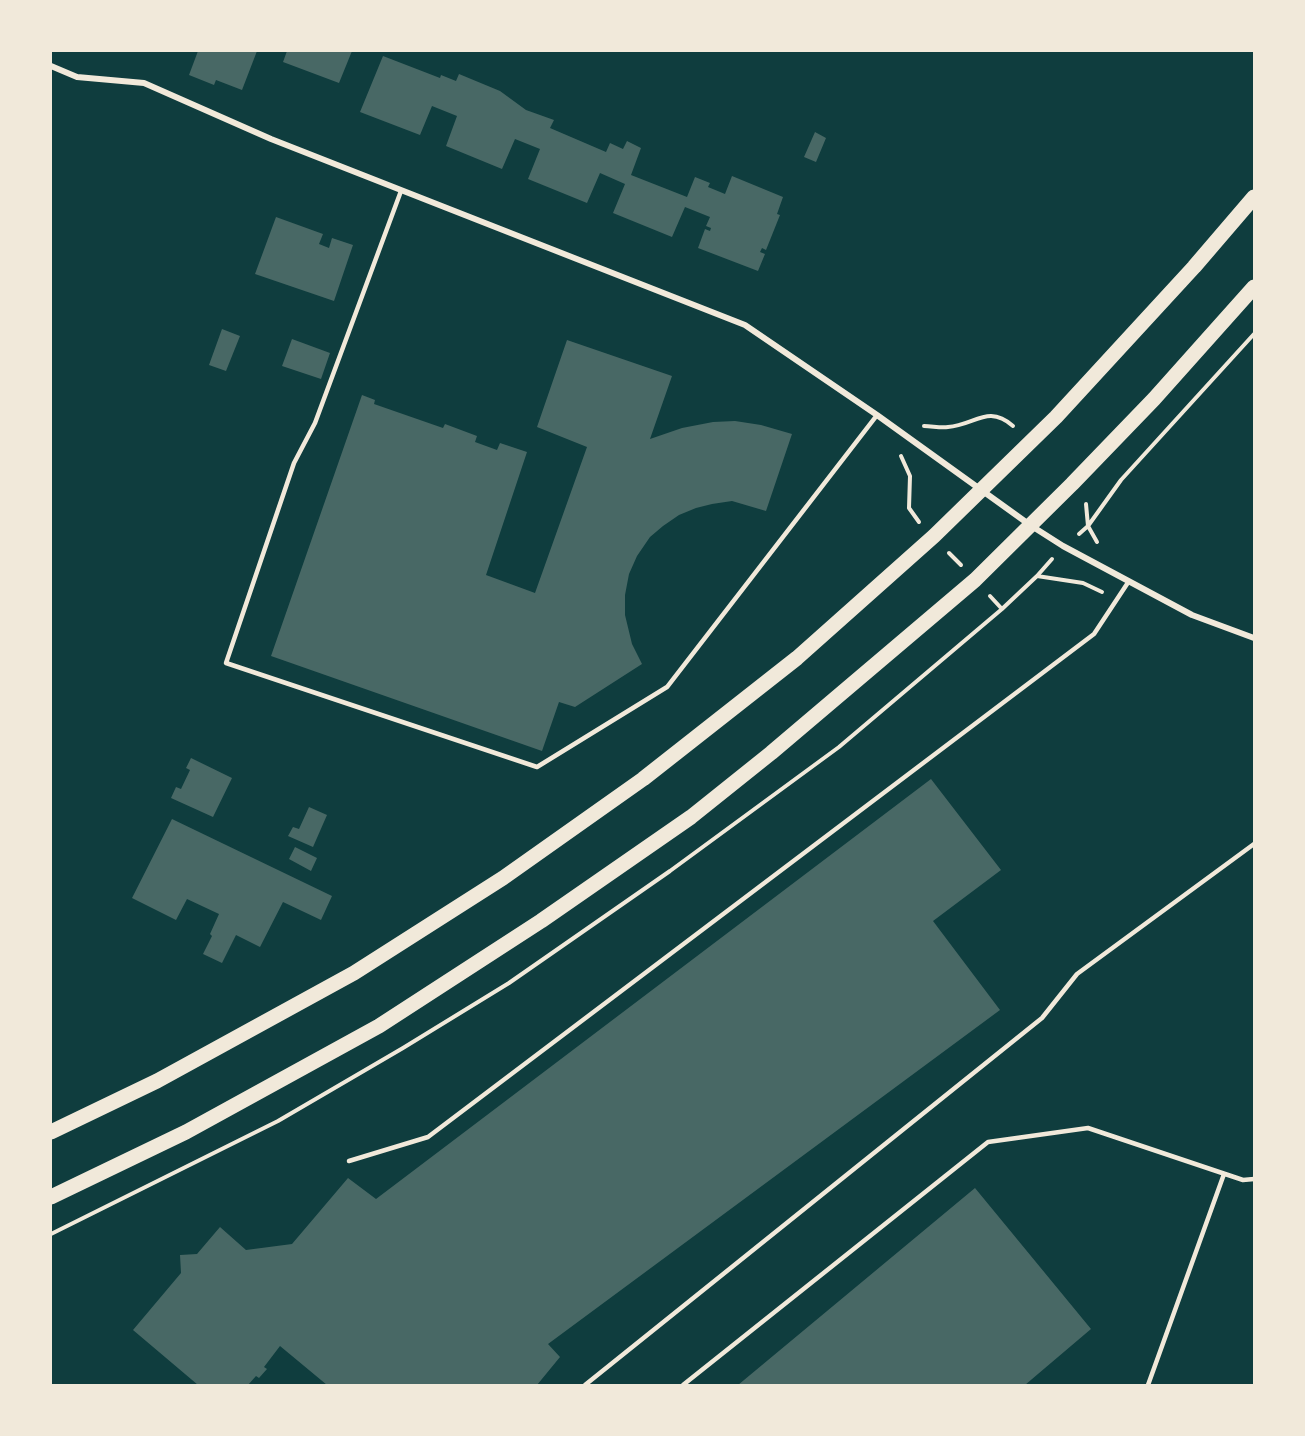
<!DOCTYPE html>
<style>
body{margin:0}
#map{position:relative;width:1305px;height:1436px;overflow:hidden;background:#0f3d3e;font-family:"Exo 2",sans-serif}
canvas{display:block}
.frame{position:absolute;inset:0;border:52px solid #f1e9da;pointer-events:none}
</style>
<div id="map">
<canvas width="1305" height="1436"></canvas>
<div class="frame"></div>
</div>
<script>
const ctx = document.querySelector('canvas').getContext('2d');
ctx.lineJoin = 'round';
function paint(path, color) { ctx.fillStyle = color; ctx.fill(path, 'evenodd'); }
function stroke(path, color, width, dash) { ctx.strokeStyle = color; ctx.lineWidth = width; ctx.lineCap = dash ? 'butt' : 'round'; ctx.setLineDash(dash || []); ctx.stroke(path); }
paint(new Path2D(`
 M198,51H257L242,90L216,80L214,85L189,75Z
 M287,51H352L339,83L283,62Z
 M383,56L440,78L441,75L456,81L459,74L500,91L526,110L554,120L550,128L606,152L610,143L623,149L627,141L641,148L631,175L687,197L695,177L710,183L708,187L725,194L732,176L783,197L777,214L780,215L766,250L762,248L760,252L765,254L758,271L698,248L705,229L710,231L711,228L706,226L710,217L685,207L672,237L613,213L625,184L600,173L587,203L528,179L540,149L515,139L502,169L446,146L457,116L432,106L420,135L360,112Z
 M815,132L826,138L816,162L804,157Z
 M276,217L323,234L319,244L329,248L332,238L353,245L334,301L255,274Z
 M222,329L240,336L226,371L209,365Z
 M292,339L330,353L321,379L282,366Z
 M567,340L672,376L650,439L682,428L713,422L735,421L761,425L792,434L766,511L732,501L712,504L696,508L679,515L663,526L650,537L637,556L629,574L625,595V615L632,644L642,664L575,707L559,702L542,751L271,656L362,395L375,400L374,404L443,428L445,424L477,436L475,442L497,450L500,443L527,452L486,575L535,593L587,447L537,427Z
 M191,758L232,778L213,817L171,798L176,787L181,789L190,770L186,768Z
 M931,779L1001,870L933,921L1000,1010L548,1344L560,1357L537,1385H327L280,1346L264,1367L267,1369L259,1378L256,1376L248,1385H198L133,1330L181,1273L180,1255L197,1254L220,1227L246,1250L292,1244L348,1178L376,1199Z
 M309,807L327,815L313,847L288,836L293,827L299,829Z
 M172,819L332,896L321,920L283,902L260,947L236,935L222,963L203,954L212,936L210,934L219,914L187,899L176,920L132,898Z
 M295,847L317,858L311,871L289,859Z
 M975,1188L1091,1329L1025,1385H738Z`), '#486865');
stroke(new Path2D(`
 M924,426C932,426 940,428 948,427C975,425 988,404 1013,426
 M901,456L910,476L909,508L919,522
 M1086,504L1088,526L1097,542
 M1079,534L1088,526L1121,480L1254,334
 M949,553L961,565
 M1037,576L1083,583L1102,592
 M990,596L1002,609
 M51,1234L278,1121L403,1048L509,983L670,871L839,747L1002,609L1037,576L1052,559`), '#f1e9da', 4);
stroke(new Path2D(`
 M401,191L315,423L294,463L226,663L537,767L667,687L877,415
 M349,1161L428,1137L1094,634L1129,581
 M585,1385L1042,1018L1077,974L1254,844
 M683,1385L988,1142L1088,1128L1243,1180L1254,1179
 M1148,1385L1224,1174`), '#f1e9da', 4.5);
stroke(new Path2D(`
 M51,66L77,77L144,83L271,139L745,325L877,415L1030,525L1063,546L1192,615L1254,638`), '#f1e9da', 6);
stroke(new Path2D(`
 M51,1132L157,1081L354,973L503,878L643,779L797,658L934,536L1056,417L1194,267L1254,197
 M51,1197L186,1132L379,1026L541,921L691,817L771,753L975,580L1072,484L1154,399L1254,287`), '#f1e9da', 15);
</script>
